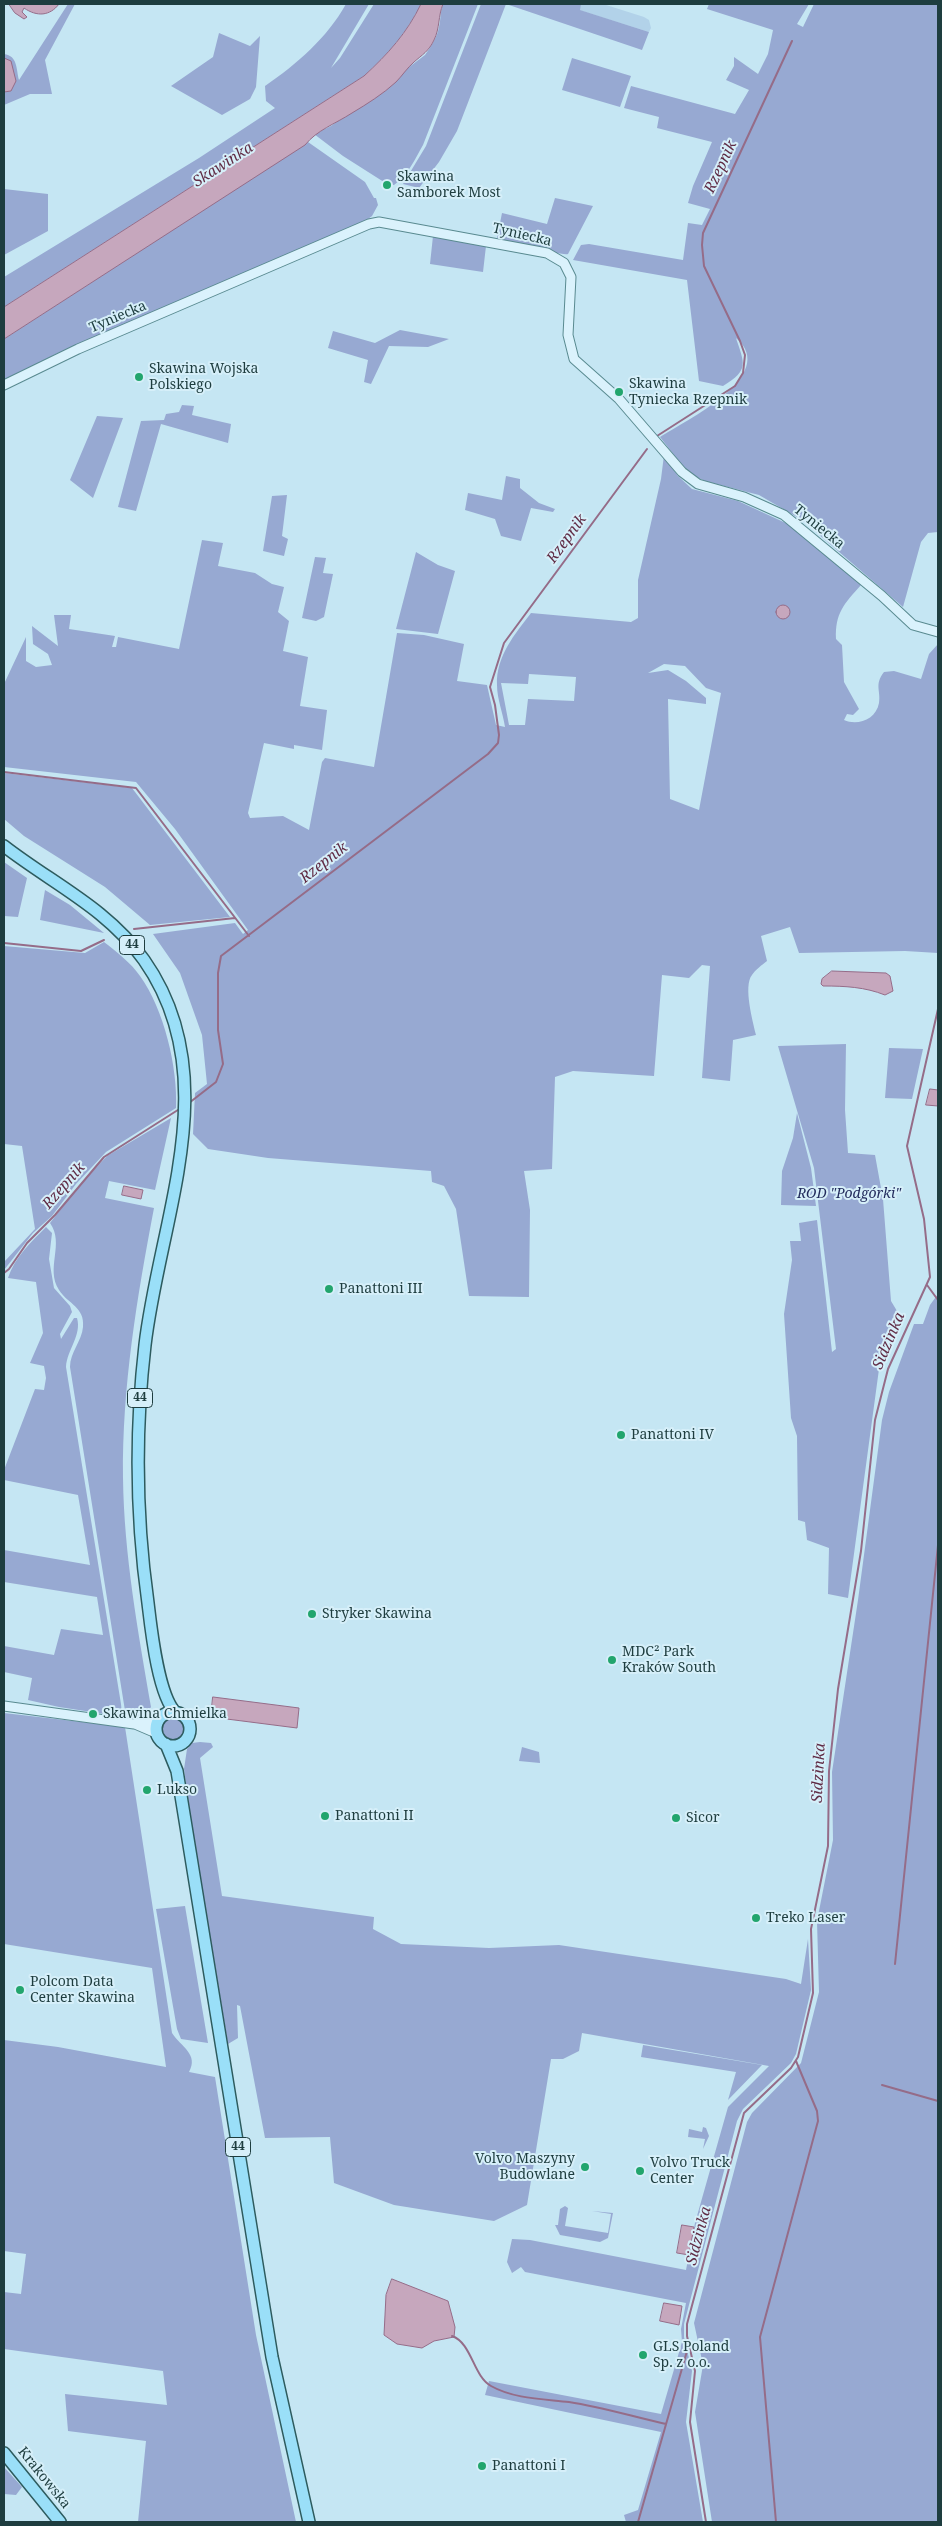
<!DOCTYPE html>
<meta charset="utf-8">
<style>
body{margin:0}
#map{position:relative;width:942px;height:2526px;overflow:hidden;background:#c5e6f3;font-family:"Noto Serif",serif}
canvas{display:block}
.frame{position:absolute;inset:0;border:5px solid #1e3d3f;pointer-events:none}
</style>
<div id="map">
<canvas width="942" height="2526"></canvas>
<div class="frame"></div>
</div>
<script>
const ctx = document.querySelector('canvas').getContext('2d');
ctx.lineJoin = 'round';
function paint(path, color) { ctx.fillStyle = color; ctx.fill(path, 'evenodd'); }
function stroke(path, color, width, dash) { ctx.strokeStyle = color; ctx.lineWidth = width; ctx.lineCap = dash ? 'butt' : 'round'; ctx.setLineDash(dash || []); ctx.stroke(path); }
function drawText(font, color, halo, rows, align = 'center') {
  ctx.font = font + ' "Noto Serif",serif'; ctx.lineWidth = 4; ctx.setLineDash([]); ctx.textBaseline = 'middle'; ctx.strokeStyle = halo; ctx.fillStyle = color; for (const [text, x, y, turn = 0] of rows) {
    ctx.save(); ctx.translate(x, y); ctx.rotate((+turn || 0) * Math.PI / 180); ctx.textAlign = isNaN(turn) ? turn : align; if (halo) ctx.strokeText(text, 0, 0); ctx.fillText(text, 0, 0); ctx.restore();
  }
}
paint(new Path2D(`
 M581,4H603L644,17L649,20L651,28L649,32L579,10Z`), '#b2d2e9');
paint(new Path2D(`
 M68,4H75L45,60L52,94H30L4,105V92L11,91L4,54C18,56 16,69 19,80Z
 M346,4H369L331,68L340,58L374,4H421C405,35 389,53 364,76L4,307V277L199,158L275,108L266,101L265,86C297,64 327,38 346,4Z
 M443,4H478L423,145C415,159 408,175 394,185L387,184L343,156L314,134L331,126L425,55C431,46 437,38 439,27C441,19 440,12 443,4Z
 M481,4H581L580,10L649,32L642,50L506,4L457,131L439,162L419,188L403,184L426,146Z
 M709,4H809L797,24L803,27L814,4H938V532L928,533L921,542L903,607L802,520L759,495L705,481L688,473L660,437C685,421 780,375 736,338C744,363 750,370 723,386L699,381L687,280L573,260L581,245L589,244L683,260L688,223L702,225L710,209L688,203L693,186L712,142L657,128L659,117L624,108L631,86L735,114L749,90L726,80L734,66V57L758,74L768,54L773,30L707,9Z
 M219,33L250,46L260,36L256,87L250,99L222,115L171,86L213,57Z
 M572,58L631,76L620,107L562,90Z
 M308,142L365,182L374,198H376L378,205L372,216L364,222L56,354L4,383V339Z
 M4,189L48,194V231L4,255Z
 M555,198L593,206L568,254C561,256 509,241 497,238L502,213L547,224Z
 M433,236L486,246L483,272L430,264Z
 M400,330L449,339L428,347L389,346L371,384L364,382L368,360L328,348L333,331L375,343Z
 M182,405L194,406L192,415L231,424L228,443L161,424L136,511L118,507L141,421L164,420L166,414L179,412Z
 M97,416L123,418L93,498L70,480Z
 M664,455L678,476L692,489L738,501L790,525L861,585C844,604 835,613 836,639L842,645L844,682L859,709L853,715L847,714L844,720C857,726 876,720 879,703C881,690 874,685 884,672L894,671L921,679L929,654L938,644V953L905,951L799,953L790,927L761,936L767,961C762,965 755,970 752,975C743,986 753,1022 756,1035L733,1040L730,1081L702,1078L710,966L702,965L689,978L662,975L654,1076L573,1071L555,1077L552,1169L524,1171L530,1210L529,1297L469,1296L456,1209L444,1186L432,1182L431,1171L268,1158L208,1149L193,1134L195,1093L207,1084L202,1035L180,973L153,934L235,923L243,934L248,930L175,829L136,782L4,767V684L26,637V661L36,667L52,665L48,654L33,644L32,626L58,646L54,615H71L69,629L115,636L112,647H116L118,637L179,649L202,540L223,543L218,566L255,573L272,584L284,587L278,612L289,621L283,651L308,657L300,706L327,710L322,750L294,745V749L264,743L248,813L250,818L283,816L309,830L322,762L325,758L374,767L397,633L424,635L464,644L457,681L487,685L496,725L505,727C503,713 497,699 497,685C496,656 515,634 531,613L631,622L638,618V580L661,479ZM664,664L685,666L706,688L721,693L699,810L670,799L668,699L706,704V698L686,681L668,670L648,673ZM529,674L576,677L574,701L528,699L525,725H509L501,683L528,684Z
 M506,476L520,479V488L539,503L555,509L553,512L531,508L521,541L501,536L495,519L465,510L468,493L502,500Z
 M287,495L282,536L288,539L284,556L263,551L272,496Z
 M416,552L438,565L455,571L438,634L396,629Z
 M315,557L326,558L323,573L333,574L324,617L316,621L302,618Z
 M4,773L132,788L230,917L150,925L105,887L24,836L4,819Z
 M4,862L27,878L18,917L4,916Z
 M45,890L70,905L104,933L40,920Z
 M104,942C117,952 131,963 140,976C164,1009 178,1068 176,1108L106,1152L76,1184L52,1216L33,1233L4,1270V1262L35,1229L22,1146L4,1144V946L85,953Z
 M846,1044L845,1110L848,1153L875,1155L883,1199L891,1301L897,1311L892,1332L891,1345L879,1369L848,1598L828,1594L829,1548L807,1540L805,1522L798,1520L797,1436L791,1418L784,1314L792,1260L790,1241H801L799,1223L817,1220L832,1352L836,1349L814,1168L778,1046Z
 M889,1048L923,1049L912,1099L885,1098Z
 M797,1113L811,1168L816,1206L781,1205L782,1171L793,1138Z
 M171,1118L155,1190L109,1181L105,1198L154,1208C137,1297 122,1387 123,1478C124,1555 138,1631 151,1707L145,1717H126L70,1367C70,1352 82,1341 83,1327C85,1307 68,1304 59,1290C45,1268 65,1244 50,1223L78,1187L107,1156Z
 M46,1227L52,1233L49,1259L54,1288L70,1306L72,1312L60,1334L61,1339L74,1318H77C82,1335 67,1350 66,1367L121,1704L122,1715L118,1716L59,1707L28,1700L32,1678L4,1672V1646L54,1655L61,1629L103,1635L97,1597L4,1582V1550L90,1565L78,1495L4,1480V1470L35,1389L44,1390L46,1378L44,1366L30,1363L43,1333L36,1282L8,1278C14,1258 32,1241 46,1227Z
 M938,1294V2522H712L695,2412L703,2365L694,2323L747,2122L752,2113L801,2063L819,1992L817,1921L833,1840L832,1772L858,1600L882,1420L889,1392L914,1324H923L930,1305Z
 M4,1713L125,1727L172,2033C181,2047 199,2054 189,2072L215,2077L256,2335L296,2522H138L146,2441L68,2431L65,2394L167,2405L163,2371L4,2349V2292L21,2294L26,2254L4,2251V2040L58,2047L166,2067L152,1968L4,1944Z
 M161 1729a12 12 0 1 1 24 0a12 12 0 1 1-24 0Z
 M200,1742L211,1743L213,1747L200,1758L222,1896L374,1917L373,1929L401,1944L489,1948L559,1945L786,1979L801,1984L808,1939L811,1990L796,2054L791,2063L743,2109L737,2121L684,2324V2337L692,2371L686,2422L703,2522H626L624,2515L638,2510L661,2432L485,2395L489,2381L661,2414L682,2342L681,2329L686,2303L525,2272L521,2267L512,2273L507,2262L512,2239L530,2240L686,2270L695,2223L728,2107L769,2066L582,2033L579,2051L563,2059H551L527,2205L494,2221L394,2205L334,2183L330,2137L265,2138L240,2006L237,2005L238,2038L228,2044L191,1821L184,1769L187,1749L192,1743Z
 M522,1747L539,1752L540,1763L519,1761Z
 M185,1906L208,2043L181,2039L177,2029L156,1909Z
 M643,2045L762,2065L728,2100L736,2072L641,2057Z
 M703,2127L706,2128L709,2136L703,2149L705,2139L688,2137L689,2129L702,2132Z
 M565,2206L568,2208L565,2226L608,2233L611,2214L592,2211L613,2213L608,2238L600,2242L560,2235L555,2225H558L560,2209Z
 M4,2467L22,2487L16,2495L4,2494Z`), '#97a9d2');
const water = new Path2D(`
 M9,4H59C50,16 37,17 24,8L22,12L27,17L24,19L15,13Z
 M421,4H443C438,16 440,28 434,40C429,51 422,55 414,62C407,68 402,76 396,82C383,94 367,104 352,113C335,124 317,130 305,145L4,339V307L364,76C388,54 407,33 421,4Z
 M4,58L11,61L16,81L11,91L4,92Z
 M776 612a7 7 0 1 1 14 0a7 7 0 1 1-14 0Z
 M832,971L886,973L890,976L893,991L885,995C865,987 845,986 823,986L821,984L822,979Z
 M930,1089L938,1090V1106L926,1105Z
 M124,1186L143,1190L141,1199L122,1195Z
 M213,1697L299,1708L297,1728L211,1717Z
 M682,2225L694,2227L689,2255L677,2253Z
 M392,2279L448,2301L455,2327L454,2337L434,2341L422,2348L397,2344L384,2335L386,2295Z
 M664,2303L682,2306L679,2325L660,2321Z`);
paint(water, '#c6a7bd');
stroke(water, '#956c88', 1);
stroke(new Path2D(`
 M657,436L735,386L743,373L745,355L740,341L704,266L702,245L703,233L792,41
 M4,772L136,788L249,936
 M134,929L235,918
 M4,943L81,951L104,940
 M189,1103L216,1082L223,1064L218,1030V973L221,956L488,754L498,743L499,735L495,705L490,687L504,643L647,449
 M4,1273L9,1269L27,1243L55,1215L104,1157L181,1108
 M927,1285L938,1300
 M895,1964L938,1545
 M882,2085L938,2101
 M452,2336C472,2343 473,2376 491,2386C514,2399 544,2399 569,2402C602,2407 634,2417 666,2424
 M638,2522L689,2344
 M706,2522L690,2422L695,2371L687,2336V2324L744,2113L791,2068L798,2057L813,1993L811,1929L828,1846L829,1771L838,1689L861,1551L875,1420L888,1369L930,1277L924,1219L907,1146L938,1009
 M776,2522L760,2337L818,2121L817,2111L796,2061`), '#956c88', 2);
const minor = new Path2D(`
 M4,385L78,349L369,224L379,222L547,253L564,263L571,277L568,335L574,359L619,399L682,472L698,484L744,497L784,515L882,596L913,625L938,632
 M4,1706L134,1724L159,1720
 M135,1724L156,1733`);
const major = new Path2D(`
 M4,846C53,884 107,908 144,960C227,1078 160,1217 145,1345C135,1431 136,1518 148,1603C151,1628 158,1696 176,1713
 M156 1729a17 17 0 1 1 34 0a17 17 0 1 1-34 0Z
 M166,1744L177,1771L272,2357L309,2522
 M4,2453L60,2522`);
stroke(minor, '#598a90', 11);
stroke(major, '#2d5b5e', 14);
stroke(minor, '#daf2fc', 9);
stroke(major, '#9adff8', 11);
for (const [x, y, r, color] of [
 [387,185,5,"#22a56d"],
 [139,377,5,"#22a56d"],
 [619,392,5,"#22a56d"],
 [329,1289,5,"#22a56d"],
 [621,1435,5,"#22a56d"],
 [312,1614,5,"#22a56d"],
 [612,1660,5,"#22a56d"],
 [93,1714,5,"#22a56d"],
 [147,1790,5,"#22a56d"],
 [325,1816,5,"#22a56d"],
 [676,1818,5,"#22a56d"],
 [756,1918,5,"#22a56d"],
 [20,1990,5,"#22a56d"],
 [585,2167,5,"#22a56d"],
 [640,2171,5,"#22a56d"],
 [643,2355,5,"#22a56d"],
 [482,2466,5,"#22a56d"]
]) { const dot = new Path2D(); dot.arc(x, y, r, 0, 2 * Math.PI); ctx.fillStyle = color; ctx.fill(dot); stroke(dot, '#d6eff9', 2); }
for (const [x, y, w] of [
 [132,945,25],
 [140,1398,25],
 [238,2147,25]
]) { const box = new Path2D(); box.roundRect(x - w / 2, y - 9.5, w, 19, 4); ctx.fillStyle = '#d6eff9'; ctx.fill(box); stroke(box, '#1e3d3f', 1); }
drawText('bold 12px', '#1e3d3f', null, [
 ["44",132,945],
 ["44",140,1398],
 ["44",238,2147]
]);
drawText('14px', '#1e3d3f', '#d6eff9', [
 ["Skawina",397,177],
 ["Samborek Most",397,193],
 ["Skawina Wojska",149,369],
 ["Polskiego",149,385],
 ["Skawina",629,384],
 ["Tyniecka Rzepnik",629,400],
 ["Panattoni III",339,1289],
 ["Panattoni IV",631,1435],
 ["Stryker Skawina",322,1614],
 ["MDC² Park",622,1652],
 ["Kraków South",622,1668],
 ["Skawina Chmielka",103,1714],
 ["Lukso",157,1790],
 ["Panattoni II",335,1816],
 ["Sicor",686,1818],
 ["Treko Laser",766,1918],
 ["Polcom Data",30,1982],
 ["Center Skawina",30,1998],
 ["Volvo Maszyny",575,2159,"right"],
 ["Budowlane",575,2175,"right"],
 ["Volvo Truck",650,2163],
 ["Center",650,2179],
 ["GLS Poland",653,2347],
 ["Sp. z o.o.",653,2363],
 ["Panattoni I",492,2466]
], 'left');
drawText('14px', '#1e3d3f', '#d6eff9', [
 ["Tyniecka",522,235,13],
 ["Tyniecka",118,317,-23],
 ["Tyniecka",819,527,39],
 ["Krakowska",44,2478,51]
]);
drawText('italic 14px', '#232c5d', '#d6eff9', [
 ["ROD \"Podgórki\"",849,1194]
]);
drawText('italic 15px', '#602c45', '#d6eff9', [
 ["Skawinka",223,165,-33],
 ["Rzepnik",721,167,-65],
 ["Rzepnik",567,539,-54],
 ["Rzepnik",324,863,-38],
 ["Rzepnik",64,1186,-49],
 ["Sidzinka",889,1341,-67],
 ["Sidzinka",819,1773,-87],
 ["Sidzinka",699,2236,-75]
]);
</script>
